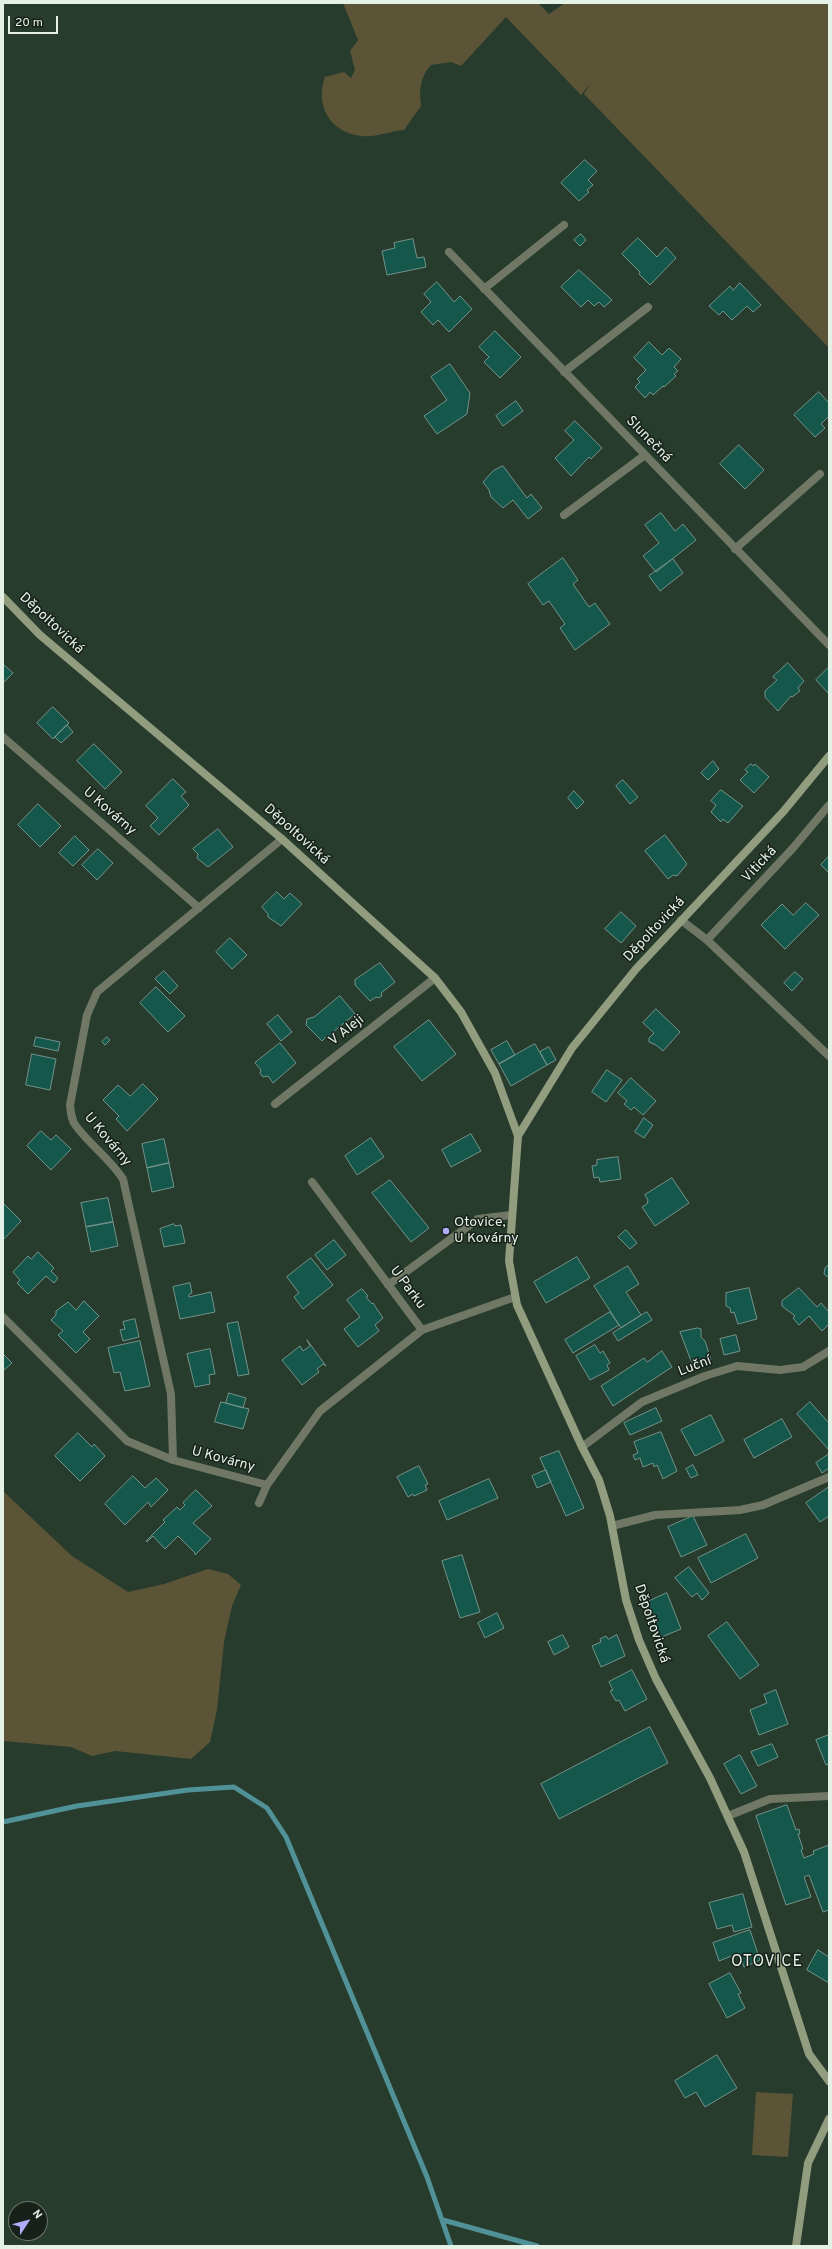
<!DOCTYPE html>
<meta charset="utf-8">
<style>
body{margin:0}
#map{position:relative;width:832px;height:2249px;overflow:hidden;background:#273c2c;font-family:Overpass,sans-serif}
canvas{display:block}
.frame{position:absolute;inset:0;border:4px solid #e4f1e7;pointer-events:none}
.north{position:absolute;left:8px;top:2201px;width:40px;height:40px;box-sizing:border-box;background:#172019;border:1px solid #69746b;border-radius:50%;rotate:54deg;font-size:11px;font-weight:700;line-height:16px;text-align:center;color:#e4f1e7}
.north::after{content:'';display:block;margin:auto;width:14px;height:18px;background:#b0aefa;clip-path:polygon(50% 0,100% 100%,50% 72%,0 100%)}
.scale{position:absolute;left:8px;top:16px;width:50px;height:18px;box-sizing:border-box;border:2px solid #e4f1e7;border-top:0;padding-left:5px;font-size:12px;line-height:14px;white-space:nowrap;color:#e4f1e7;-webkit-text-stroke:3px #172019;paint-order:stroke}
</style>
<div id="map">
<canvas width="832" height="2249"></canvas>
<div class="frame"></div>
<div class="north">N</div>
<div class="scale">20 m</div>
</div>
<script>
const ctx = document.querySelector('canvas').getContext('2d');
ctx.lineJoin = 'round';
function paint(path, color) { ctx.fillStyle = color; ctx.fill(path, 'evenodd'); }
function stroke(path, color, width, dash) { ctx.strokeStyle = color; ctx.lineWidth = width; ctx.lineCap = dash ? 'butt' : 'round'; ctx.setLineDash(dash || []); ctx.stroke(path); }
function drawText(font, color, halo, rows, align = 'center') {
  ctx.font = font + ' Overpass,sans-serif'; ctx.lineWidth = 3; ctx.setLineDash([]); ctx.textBaseline = 'middle'; ctx.strokeStyle = halo; ctx.fillStyle = color; for (const [text, x, y, turn = 0] of rows) {
    ctx.save(); ctx.translate(x, y); ctx.rotate((+turn || 0) * Math.PI / 180); ctx.textAlign = isNaN(turn) ? turn : align; if (halo) ctx.strokeText(text, 0, 0); ctx.fillText(text, 0, 0); ctx.restore();
  }
}
paint(new Path2D(`
 M343,3H538L549,14L565,3H829V348L584,94L591,83L581,95L506,17L461,66L451,62L431,65C420,77 419,91 421,106L404,130C390,131 374,138 361,136C329,132 315,105 325,77L344,72L351,78L355,70L350,51L358,40Z
 M3,1491L72,1556L128,1592L164,1584L208,1569L228,1574L241,1585L232,1606L224,1642L217,1710L210,1742L191,1759L115,1751L92,1756L71,1747L3,1741Z
 M756,2092L793,2094L788,2157L752,2155Z`), '#5b5437');
stroke(new Path2D(`
 M3,1822L77,1806L188,1790L234,1787L267,1808L286,1837L427,2177L451,2246
 M443,2220L537,2246`), '#519299', 5);
const building = new Path2D(`
 M585,160L597,171L588,180L593,185L587,190L589,192L579,201L561,183Z
 M581,234L586,240L580,246L574,240Z
 M638,238L657,257L666,247L676,258L650,285L639,274L640,272L622,254Z
 M413,239L417,258L424,257L426,267L387,275L382,251L395,248L394,243Z
 M579,270L612,300L604,307L599,302L594,306L588,300L581,307L561,287Z
 M437,282L454,302L460,296L472,309L449,332L438,320L433,325L421,312L431,302L424,294Z
 M740,283L761,305L753,312L747,306L732,320L723,311L719,315L709,306L730,286L733,290Z
 M495,331L521,357L500,378L484,362L489,357L479,347Z
 M649,342L662,355L669,348L681,359L674,367L678,371L674,374L676,376L664,387L663,386L653,395L650,392L645,398L635,387L640,382L637,379L646,370L634,358Z
 M450,364L470,393L467,414L437,434L424,416L447,400L431,377Z
 M819,392L829,403V416L821,424L825,428L815,437L794,415Z
 M516,401L523,411L503,426L496,416Z
 M575,421L602,448L591,459L589,457L571,476L555,458L574,440L565,431Z
 M739,445L764,470L745,489L720,464Z
 M503,466L527,498L531,494L542,508L528,519L513,500L503,508L491,497L489,490L483,482L493,471Z
 M661,513L675,531L683,524L696,540L656,572L643,556L659,543L645,525Z
 M563,558L578,580L573,584L589,607L595,603L610,624L575,650L560,628L565,624L549,601L543,605L528,584Z
 M673,559L683,573L660,591L649,576Z
 M788,663L804,681L798,688L800,691L792,697L791,696L778,711L765,697V691L777,680L773,677Z
 M3,664L13,673L3,683Z
 M828,668H829V694L816,680Z
 M53,707L69,723L53,739L37,723Z
 M67,725L73,732L61,743L55,737Z
 M94,744L122,772L105,789L77,761Z
 M713,761L719,769L708,780L701,773Z
 M751,764L753,766L755,764L769,777L754,793L740,780L748,772L745,770Z
 M173,779L186,792L181,796L189,805L159,835L150,826L158,818L146,806Z
 M623,780L638,797L630,804L616,786Z
 M721,790L743,806L728,823L723,819L721,822L711,812L716,805L711,801Z
 M574,791L584,802L577,809L568,798Z
 M38,804L61,826L40,847L18,825Z
 M218,829L233,847L208,867L197,858L198,854L193,849Z
 M665,835L687,864L677,876L673,875L668,879L645,851Z
 M75,836L89,850L73,866L59,853Z
 M98,849L113,863L97,880L82,865Z
 M829,856V873L821,865Z
 M277,892L284,899L290,893L302,904L281,926L268,917V914L262,907Z
 M806,903L819,915L785,949L761,925L782,904L793,915Z
 M621,912L636,926L621,943L605,929Z
 M230,938L247,955L232,969L216,952Z
 M380,963L395,982L381,993L382,996L379,998L376,997L370,1001L355,985V980Z
 M164,971L178,986L170,994L155,979Z
 M795,972L803,979L792,991L784,983Z
 M156,987L185,1016L168,1032L140,1003Z
 M340,996L355,1014L333,1032L334,1036L331,1038L327,1036L322,1041L306,1025L307,1019L314,1017Z
 M656,1009L680,1032L663,1051L656,1045L649,1042V1038L654,1033L643,1023Z
 M278,1015L292,1032L281,1041L267,1024Z
 M429,1020L456,1054L422,1081L394,1047Z
 M36,1037L60,1042L58,1051L34,1046Z
 M107,1037L110,1040L105,1045L102,1042Z
 M507,1041L515,1055L499,1064L491,1050Z
 M280,1043L296,1063L273,1083L268,1076L263,1077L260,1073L261,1070L255,1063Z
 M535,1044L547,1065L511,1086L499,1064Z
 M549,1047L556,1060L547,1065L540,1052Z
 M32,1054L56,1059L50,1090L26,1085Z
 M607,1070L622,1080L606,1102L592,1092Z
 M631,1078L656,1101L643,1115L634,1107L631,1110L624,1104L627,1101L618,1093Z
 M143,1084L158,1099L127,1131L116,1119L119,1116L103,1100L118,1085L130,1096Z
 M644,1118L653,1125L644,1138L635,1132Z
 M41,1131L51,1140L56,1135L71,1149L51,1170L27,1146Z
 M471,1134L481,1151L451,1167L442,1150Z
 M371,1138L384,1157L357,1175L345,1156Z
 M164,1139L169,1163L147,1168L142,1144Z
 M618,1157L621,1179L600,1182L599,1177L594,1178L592,1166L597,1165V1160Z
 M169,1163L174,1187L152,1192L147,1168Z
 M672,1178L689,1203L655,1226L642,1207L647,1204L648,1200L645,1195Z
 M390,1180L429,1228L411,1242L372,1193Z
 M108,1198L113,1222L86,1227L81,1203Z
 M3,1203L21,1221L3,1240Z
 M113,1222L118,1246L91,1252L86,1227Z
 M174,1224L175,1226L181,1225L185,1243L164,1247L160,1229Z
 M626,1230L637,1243L630,1249L618,1237Z
 M334,1240L346,1255L327,1270L315,1255Z
 M38,1252L54,1268L51,1271L58,1278L54,1283L46,1276L28,1294L17,1283L20,1280L13,1272L28,1256L31,1259Z
 M577,1257L590,1278L546,1303L534,1282Z
 M311,1258L333,1285L303,1309L294,1297L299,1293L287,1277Z
 M829,1265V1278L824,1274L825,1268Z
 M628,1266L639,1284L626,1292L641,1315L621,1328L594,1286Z
 M190,1283L192,1293L189,1294V1297L211,1292L215,1312L180,1319L173,1287Z
 M749,1288L757,1319L738,1324L734,1312L731,1313L730,1308L726,1306V1293Z
 M799,1288L817,1307L821,1303L829,1312V1324L822,1331L809,1316L799,1325L793,1318L795,1316L782,1306V1301Z
 M362,1289L368,1296L366,1297L372,1304L373,1303L383,1318L375,1325L379,1331L358,1347L344,1329L360,1317L347,1300Z
 M84,1301L99,1316L83,1332L90,1339L76,1353L58,1335L63,1331L51,1320L56,1315V1311L68,1302L76,1310Z
 M610,1312L619,1325L573,1353L565,1340Z
 M647,1312L652,1320L618,1341L613,1333Z
 M135,1319L139,1337L123,1341L120,1330L125,1329L123,1322Z
 M238,1322L249,1374L238,1376L227,1324Z
 M698,1328L701,1329V1337L705,1341L711,1360L693,1366L680,1332Z
 M736,1335L740,1351L724,1355L720,1339Z
 M307,1340L326,1366L323,1364L317,1369L319,1372L302,1385L282,1360L300,1346L303,1351L310,1346Z
 M140,1341L150,1386L125,1391L120,1372L114,1373L108,1348Z
 M595,1345L600,1353L603,1351L610,1363L607,1365L609,1370L590,1380L576,1356Z
 M210,1349L215,1374L209,1375L210,1384L195,1387L187,1354Z
 M662,1351L672,1367L613,1406L601,1386L644,1358L647,1362Z
 M3,1354L12,1363L3,1371Z
 M229,1393L246,1398L243,1408L226,1403Z
 M221,1402L249,1409L243,1429L215,1422Z
 M810,1402L829,1423V1450L797,1414Z
 M656,1408L662,1421L630,1435L624,1423Z
 M711,1415L724,1441L695,1456L681,1430Z
 M782,1419L792,1437L754,1458L744,1440Z
 M661,1432L677,1471L663,1479L657,1465L654,1467L653,1463L643,1467L640,1458L635,1460L633,1455L638,1453L634,1442Z
 M78,1433L92,1447L94,1444L105,1456L80,1481L55,1456Z
 M559,1451L584,1508L566,1516L540,1458Z
 M829,1454V1468L822,1473L816,1463Z
 M693,1465L698,1475L691,1478L686,1469Z
 M419,1466L428,1484L425,1485L427,1490L414,1496L413,1494L408,1497L397,1477Z
 M546,1470L551,1482L537,1488L532,1476Z
 M133,1476L145,1488L156,1478L168,1490L151,1507L148,1502L125,1525L105,1504Z
 M489,1479L498,1498L447,1520L439,1501Z
 M829,1487V1516L820,1522L806,1503Z
 M196,1490L212,1506L193,1523L211,1539L195,1555V1553L178,1536L165,1549L153,1536L147,1542L146,1541L165,1522L163,1520L177,1507L180,1510L185,1505L183,1503Z
 M693,1516L707,1545L681,1557L668,1527Z
 M746,1534L758,1558L711,1583L698,1558Z
 M462,1555L480,1612L460,1618L442,1561Z
 M689,1567L709,1593L702,1600L697,1593L692,1597L675,1578Z
 M667,1593L681,1629L659,1638L645,1603Z
 M497,1613L504,1628L485,1638L478,1623Z
 M727,1622L759,1665L740,1679L708,1636Z
 M563,1635L569,1647L554,1655L548,1642Z
 M617,1635L625,1656L601,1667L592,1646L601,1642L600,1639L606,1636L608,1639Z
 M632,1670L647,1699L625,1711L619,1700L616,1701L610,1691L613,1690L609,1682Z
 M776,1690L788,1724L759,1735L750,1710L767,1703L764,1695Z
 M650,1727L668,1763L559,1819L541,1784Z
 M829,1735V1764L826,1765L816,1740Z
 M772,1744L778,1757L758,1766L751,1752Z
 M740,1755L757,1786L741,1794L724,1764Z
 M787,1805L796,1830L799,1829L800,1834H798L803,1849L801,1850L804,1858L814,1854L813,1851L829,1845V1910L823,1912L809,1875L804,1877L811,1897L786,1905L756,1816Z
 M743,1894L752,1927L734,1932L732,1925L717,1929L709,1903Z
 M750,1930L760,1960L744,1967L739,1953L719,1961L713,1943Z
 M818,1950L829,1957V1983L807,1970Z
 M730,1973L741,1993L738,1994L745,2008L727,2018L709,1984Z
 M717,2055L737,2088L705,2107L696,2092L685,2098L675,2081Z`);
paint(building, '#15574b');
stroke(building, '#73938b', 1);
stroke(new Path2D(`
 M449,252L829,645
 M484,289L564,225
 M564,372L648,307
 M564,515L645,455
 M735,549L820,474
 M3,737L199,908
 M681,920L707,940L829,1056
 M707,940L793,848L829,805
 M275,1104L435,978
 M312,1182L422,1330
 M388,1285L478,1219L511,1215
 M3,1317L127,1441L173,1460L267,1485
 M582,1447L642,1402L705,1376L737,1366L780,1370L803,1367L829,1351
 M173,1460L171,1394L123,1179C110,1159 90,1145 76,1126C71,1120 71,1113 70,1105L87,1015L97,992L282,839
 M259,1503L267,1485L320,1411L422,1330L515,1297
 M612,1526L655,1515L740,1510L763,1505L829,1477
 M728,1816L770,1799L829,1796`), '#707865', 8);
stroke(new Path2D(`
 M3,597L40,635L282,839L435,978L461,1012L495,1073L518,1136L509,1261L517,1305L582,1447L599,1480L610,1516L626,1600L639,1640L656,1679L710,1778L744,1852L809,2054L829,2081
 M518,1136L572,1048L636,969L783,812L829,756
 M796,2246L808,2163L829,2119`), '#919d7e', 8);
for (const [x, y, r, color] of [
 [446,1231,4,"#b0aefa"]
]) { const dot = new Path2D(); dot.arc(x, y, r, 0, 2 * Math.PI); ctx.fillStyle = color; ctx.fill(dot); stroke(dot, '#172019', 1.5); }
drawText('14px', '#e4f1e7', '#172019', [
 ["Slunečná",648,440,46],
 ["Děpoltovická",51,624,43],
 ["U Kovárny",109,812,41],
 ["Děpoltovická",296,835,42],
 ["Vitická",760,865,-47],
 ["Děpoltovická",655,930,-47],
 ["V Aleji",347,1031,-38],
 ["U Kovárny",107,1140,50],
 ["U Parku",407,1288,53],
 ["Luční",695,1367,-21],
 ["U Kovárny",223,1460,15],
 ["Děpoltovická",651,1624,71]
]);
drawText('14px', '#e4f1e7', '#172019', [
 ["Otovice,",454,1223],
 ["U Kovárny",454,1239]
], 'left');
ctx.letterSpacing = '1px';
drawText('16px', '#e4f1e7', '#172019', [
 ["OTOVICE",767,1963]
]);
ctx.letterSpacing = '0px';
</script>
